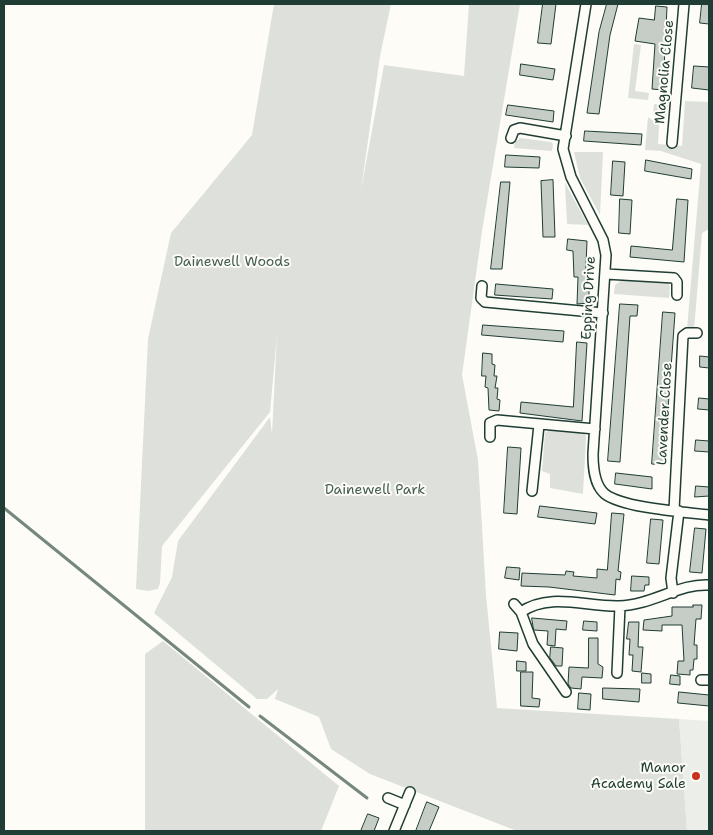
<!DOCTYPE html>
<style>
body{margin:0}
#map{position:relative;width:713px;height:835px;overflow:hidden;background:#fdfcf7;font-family:"Shantell Sans",sans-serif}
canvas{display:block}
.frame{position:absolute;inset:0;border:5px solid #1f3d34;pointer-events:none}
</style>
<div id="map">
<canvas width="713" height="835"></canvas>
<div class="frame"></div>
</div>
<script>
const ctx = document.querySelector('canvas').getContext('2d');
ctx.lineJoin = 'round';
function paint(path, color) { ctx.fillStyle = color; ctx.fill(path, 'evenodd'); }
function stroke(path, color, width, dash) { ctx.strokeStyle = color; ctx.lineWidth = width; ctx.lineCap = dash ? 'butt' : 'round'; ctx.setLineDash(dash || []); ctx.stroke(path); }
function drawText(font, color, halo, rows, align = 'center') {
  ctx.font = font + ' "Shantell Sans",sans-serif'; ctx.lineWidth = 4; ctx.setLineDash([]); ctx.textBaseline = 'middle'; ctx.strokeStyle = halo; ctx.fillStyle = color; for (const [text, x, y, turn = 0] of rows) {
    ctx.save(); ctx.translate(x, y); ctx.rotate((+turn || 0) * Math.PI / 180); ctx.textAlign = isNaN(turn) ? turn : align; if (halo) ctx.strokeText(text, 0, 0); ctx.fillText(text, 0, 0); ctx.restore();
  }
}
paint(new Path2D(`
 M679,719L709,721V831H687Z`), '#eceee9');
paint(new Path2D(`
 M274,4H391L380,56L361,190L384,65L464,76L469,4H520L482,231L462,375L478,460L486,595L497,708L679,719L687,831H517L370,774L331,749L319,717L275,699L278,689L267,699H257L154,613L172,577L178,541L270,417L272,434L277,335L270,412L162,546L160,583L158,589L148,591L136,589L148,339L171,233L252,135Z
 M634,44L641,45L635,91L649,93L648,100L628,98Z
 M685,101L709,102V229L702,233L694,330L687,329L701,164L661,151L645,150L648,117L659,125L658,144L682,146Z
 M654,104L668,105L666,117L661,119L653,114Z
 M520,138L551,142L553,144L552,151L514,148L515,142Z
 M574,152H603L600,215L580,178Z
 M565,183L588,225L567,224Z
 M622,280L662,283L663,281H667L670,286L669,298L614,294L615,285Z
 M550,430L584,433L586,437L583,494L550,488V474L542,471L545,433Z
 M163,641L339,786L321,831H145V654Z`), '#dde0db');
stroke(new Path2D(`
 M4,508L249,707
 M260,716L367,798`), '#75877f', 3);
const building = new Path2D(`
 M543,4H556L551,44L538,43Z
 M607,4H618L610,35L599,114L587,113L599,32Z
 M702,4H709V24L700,23Z
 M656,6L667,7L663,90L652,89L655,44L635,41L639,18L654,20Z
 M521,64L555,69L553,80L520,75Z
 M694,66L709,67V90L692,88Z
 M508,105L554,111L553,122L506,115Z
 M585,131L642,134L641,145L584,141Z
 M506,155L540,157L539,168L505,167Z
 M646,160L692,169L691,179L645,171Z
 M613,161L625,162L623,196L611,195Z
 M553,180L555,237H543L541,181Z
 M501,182H510L502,269H491Z
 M620,199L632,200L630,234L619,233Z
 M677,199L688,200L684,262L630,257L631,246L672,250Z
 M568,239L587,241L585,290H589V303L577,304L578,277H574L573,251L567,250Z
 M496,284L553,289L552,299L495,295Z
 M620,304L638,305L637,316H630L620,462L608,461Z
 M663,312L675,313L664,465L652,464Z
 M483,325L564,331L563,342L482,335Z
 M577,342L587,343L582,421L520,413L521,402L573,407Z
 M483,353L492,354V364L495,365L494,376H497L495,388H498L497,399L500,400L499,411L489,410L488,388L485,387L486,376H482Z
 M700,356L709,357V368L700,367Z
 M699,398L709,399V410L698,409Z
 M696,440L709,441V452L695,451Z
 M508,447L521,448L517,514L504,513Z
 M616,473L652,477V489L615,484Z
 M696,486L709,487V496L695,497Z
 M540,506L597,513L595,524L538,517Z
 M612,513L624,514L618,571L621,572L620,580L616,579L615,595L549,587L521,586L522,573L565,575L566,571L574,572L573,576L597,578V569L607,570Z
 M651,519L663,520L659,564L647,563Z
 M695,528L706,529L702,573L690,572Z
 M507,567L520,568L519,580L505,578Z
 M632,576L649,577V585H645L644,591H631Z
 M693,605H702L701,619H696L694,645H697V659H694L693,670H690V675L677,674L678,661H684L682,625H662V631L643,630L644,620L672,616V607H693Z
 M532,618L567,621L566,630L556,629L555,646L547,645L548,631L534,630Z
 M584,621L597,622V631L583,630Z
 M629,622H639L638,647H643L641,672L632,671L633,655H629L630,639H627Z
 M500,632L518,633L517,651L499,649Z
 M589,638H598V664L603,667L602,678L582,677L581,689L571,688L568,684L569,667L588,668Z
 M551,647L563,648L562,666H556L550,658Z
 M517,661L526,662V671H517Z
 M521,672H533L532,698L540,699L539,707L521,706Z
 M642,673L651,674V683H642Z
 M671,675L680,676V685L670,684Z
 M603,688L640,689L639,702L603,699Z
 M679,692L709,695V706L678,703Z
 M579,693L591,694L590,710L578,709Z
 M427,802L439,807L429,831H416Z
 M368,814L379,818L374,831H361Z`);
paint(building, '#c6cdc7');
stroke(building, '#1f3d34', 1);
const minor = new Path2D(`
 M586,4L563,149L571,177L603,240L606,255L593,454C593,467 594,485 605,494C623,508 685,512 709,515
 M511,138L514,130L520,128L566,136
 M672,143L684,4
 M606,274L674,278L677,282V295
 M482,286L481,298L485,302L603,313
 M490,437V423L497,420L595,429
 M532,491L539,425
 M674,510L683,336L687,333H697
 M673,593L671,578L679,511
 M514,604L521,612L533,644L566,692
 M521,612C550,592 586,607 619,606C652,605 680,583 709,585
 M617,673L620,606
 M701,680H709
 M388,798L405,805
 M394,831L410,792`);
stroke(minor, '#1f3d34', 12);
stroke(minor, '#fdfcf7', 9);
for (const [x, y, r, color] of [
 [696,776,5,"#c8321e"]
]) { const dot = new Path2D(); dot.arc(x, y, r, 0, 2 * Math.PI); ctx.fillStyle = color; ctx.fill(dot); stroke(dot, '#fdfcf7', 2); }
drawText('14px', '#1f3d34', '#fdfcf7', [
 ["Magnolia Close",665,72,-85],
 ["Epping Drive",589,298,-87],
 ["Lavender Close",665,414,-87]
]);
drawText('14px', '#455e55', '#fdfcf7', [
 ["Dainewell Woods",232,262],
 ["Dainewell Park",375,490]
]);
drawText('14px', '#1f3d34', '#fdfcf7', [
 ["Manor",686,768],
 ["Academy Sale",686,784]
], 'right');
</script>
